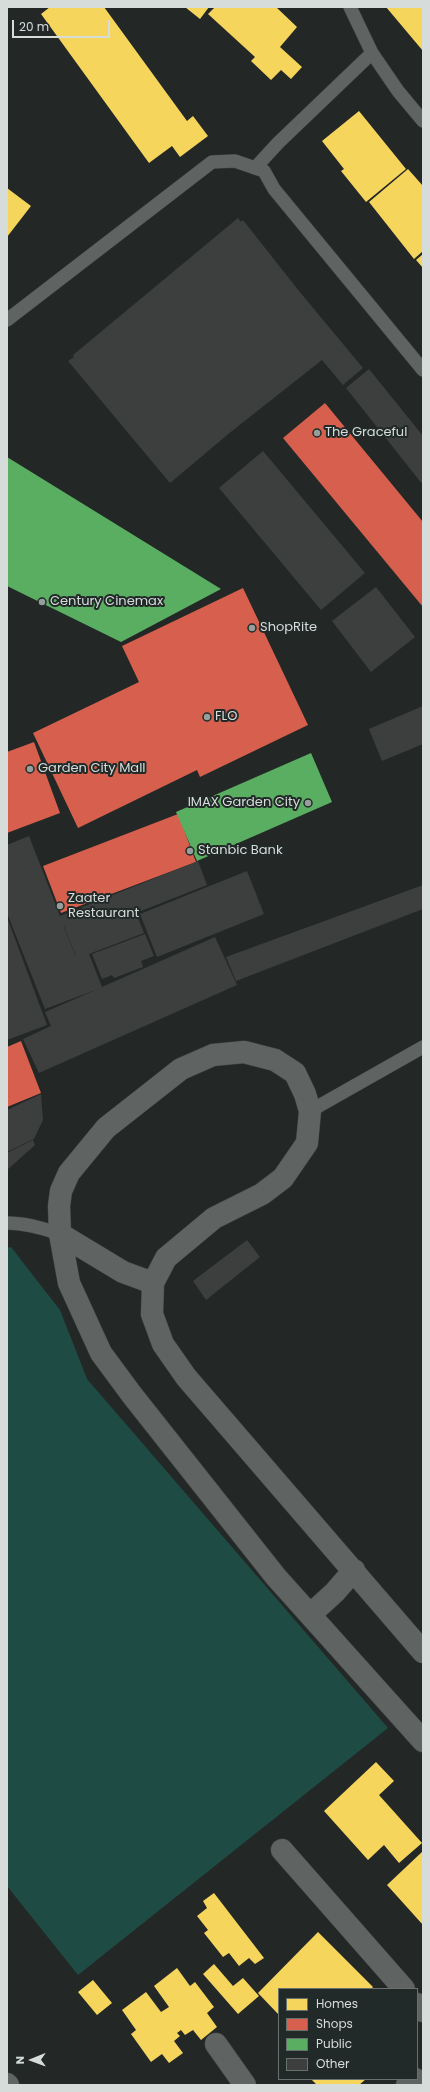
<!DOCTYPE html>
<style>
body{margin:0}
#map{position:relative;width:430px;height:2092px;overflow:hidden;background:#232827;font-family:Poppins,sans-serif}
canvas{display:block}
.frame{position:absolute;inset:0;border:8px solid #d6dcda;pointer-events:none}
.legend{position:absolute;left:278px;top:1988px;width:140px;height:92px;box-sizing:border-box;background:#212a28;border:1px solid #69716f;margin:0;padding:5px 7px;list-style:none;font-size:12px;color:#d6dcda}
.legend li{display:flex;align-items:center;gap:8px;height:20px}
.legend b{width:20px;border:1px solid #69716f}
.north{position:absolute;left:12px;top:2040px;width:40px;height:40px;-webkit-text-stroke:3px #212a28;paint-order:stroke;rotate:269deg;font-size:11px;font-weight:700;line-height:16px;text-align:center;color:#d6dcda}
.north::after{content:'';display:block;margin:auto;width:14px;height:18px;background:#d6dcda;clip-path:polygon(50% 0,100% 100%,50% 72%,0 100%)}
.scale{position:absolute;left:12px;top:20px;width:98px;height:18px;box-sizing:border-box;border:2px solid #d6dcda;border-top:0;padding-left:5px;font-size:12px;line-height:14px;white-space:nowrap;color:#d6dcda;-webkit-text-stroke:3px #212a28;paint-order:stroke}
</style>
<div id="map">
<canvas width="430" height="2092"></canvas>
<div class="frame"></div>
<ul class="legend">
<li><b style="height:11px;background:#f6d55c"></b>Homes</li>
<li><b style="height:11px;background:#d6604d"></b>Shops</li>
<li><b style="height:11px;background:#5aae61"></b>Public</li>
<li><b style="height:11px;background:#3c3f3e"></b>Other</li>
</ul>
<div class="north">N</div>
<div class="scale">20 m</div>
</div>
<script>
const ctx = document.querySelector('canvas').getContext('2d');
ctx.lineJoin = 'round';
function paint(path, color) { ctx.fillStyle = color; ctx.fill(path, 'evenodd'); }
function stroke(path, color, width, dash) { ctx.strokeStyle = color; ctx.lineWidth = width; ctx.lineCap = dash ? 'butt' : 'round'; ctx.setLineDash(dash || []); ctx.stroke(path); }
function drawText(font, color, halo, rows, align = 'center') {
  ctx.font = font + ' Poppins,sans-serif'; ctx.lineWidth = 4; ctx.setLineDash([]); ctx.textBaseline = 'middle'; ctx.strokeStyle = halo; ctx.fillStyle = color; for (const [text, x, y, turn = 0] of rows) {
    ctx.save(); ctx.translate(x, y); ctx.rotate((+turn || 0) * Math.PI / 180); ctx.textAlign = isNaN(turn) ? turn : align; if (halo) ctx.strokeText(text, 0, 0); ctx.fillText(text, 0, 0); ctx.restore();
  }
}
paint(new Path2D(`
 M11,1247L60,1310L87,1379L388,1728L78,1975L7,1886V1248Z`), '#1e4c44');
paint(new Path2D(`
 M50,7H104L187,121L193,116L208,136L180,157L172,146L149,163L41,14Z
 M185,7H209L200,19Z
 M215,7H276L297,27L280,47L302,67L291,79L281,70L271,80L251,61L255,57L208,14Z
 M386,7H423V51Z
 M359,111L406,169L366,202L341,171L344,169L322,141Z
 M408,169L423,186V251L414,259L369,202Z
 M7,188L31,206L7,237Z
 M423,254V268L416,260Z
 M376,1762L394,1781L379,1795L422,1843L399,1863L384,1845L368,1860L324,1811Z
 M423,1851V1925L387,1885Z
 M214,1893L264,1958L255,1964L249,1958L239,1966L229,1953L223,1957L204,1933L208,1930L197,1916L207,1908L203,1901Z
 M318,1932L373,1987L371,1989H279V2015L258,1993Z
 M214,1964L233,1986L243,1978L259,1996L238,2014L203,1974Z
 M177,1968L190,1986L195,1982L214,2007L207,2013L217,2027L201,2040L193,2030L185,2035L181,2030L177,2033L180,2036L174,2041L183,2053L169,2063L162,2054L151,2062L131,2034L136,2030L122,2010L146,1992L161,2012L169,2007L154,1986Z
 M93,1980L112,2003L97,2015L78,1992Z
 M311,2079H366L359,2085H317Z`), '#f6d55c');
paint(new Path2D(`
 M325,403L423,522V607L283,438Z
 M243,588L308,725L200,777L197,770L78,828L33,733L139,682L122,646Z
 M34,742L60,813L7,833V752Z
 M178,814L196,862L61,913L43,866Z
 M21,1041L41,1093L7,1107V1047Z`), '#d6604d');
paint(new Path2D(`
 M7,457L221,589L121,642L7,586Z
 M311,753L332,802L197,861L176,812Z`), '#5aae61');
paint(new Path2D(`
 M238,218L241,222L243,220L299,291L363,368L343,385L322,360L232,431L170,483L68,361L74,357L73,355Z
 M369,369L423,436V485L346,388Z
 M263,451L365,573L321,610L219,488Z
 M376,587L415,637L371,672L332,621Z
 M423,706V744L382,761L369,729Z
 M29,836L60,916L198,861L207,885L136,913L144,933L89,954L102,987L215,937L237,985L39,1073L23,1039L51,1026L45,1012L98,989L45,1009L7,913V845ZM64,927V926L76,956V957Z
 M247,871L264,914L157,957L140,914Z
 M423,885V909L236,981L226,957Z
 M7,917L47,1025L7,1040Z
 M145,934L154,956L141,961L143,967L114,978L112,975L102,979L92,954Z
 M41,1094L43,1120L34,1139L7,1152V1110Z
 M33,1140L35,1145L7,1170V1153Z
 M247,1240L260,1257L206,1300L193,1281Z`), '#3c3f3e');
const service = new Path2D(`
 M350,7L372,53L398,91L423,121
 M255,168L278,143L372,53
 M7,320L212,162L235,161L264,171L274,189L423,370
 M310,1111L423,1047
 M7,1223C26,1223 43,1228 60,1234`);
const minor = new Path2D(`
 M60,1234L123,1272L153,1283
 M311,1614L335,1592L354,1570
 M423,1652L186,1377L163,1344L152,1314L153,1283L166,1258L214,1218L262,1194L283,1178L307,1143L310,1111L305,1094L295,1073L275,1060L244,1052L213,1055L181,1069L106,1128L69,1173L61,1191L59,1206L60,1234L69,1283L101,1353L132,1395L276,1577L423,1741
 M282,1850L404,1989
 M417,2004L423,2011
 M216,2044L245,2085
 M407,2085L415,2079`);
const secondary = new Path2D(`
 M7,2084L8,2085`);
stroke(service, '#414544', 14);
stroke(minor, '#414544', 23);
stroke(secondary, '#414544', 23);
stroke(service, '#5f6362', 13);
stroke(minor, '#5f6362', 22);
stroke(secondary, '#5f6564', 22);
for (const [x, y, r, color] of [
 [317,433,4,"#979d9b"],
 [42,602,4,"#979d9b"],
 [252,628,4,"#979d9b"],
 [207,717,4,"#979d9b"],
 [30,769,4,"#979d9b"],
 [308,803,4,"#979d9b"],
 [190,851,4,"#979d9b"],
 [60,906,4,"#979d9b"]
]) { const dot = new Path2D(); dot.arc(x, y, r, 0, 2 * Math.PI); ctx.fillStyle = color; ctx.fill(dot); stroke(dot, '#212a28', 1.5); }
drawText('13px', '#d6dcda', '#212a28', [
 ["The Graceful",325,433],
 ["Century Cinemax",50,602],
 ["ShopRite",260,628],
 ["FLO",215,717],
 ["Garden City Mall",38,769],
 ["IMAX Garden City",300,803,"right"],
 ["Stanbic Bank",198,851],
 ["Zaater",68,899],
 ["Restaurant",68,914]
], 'left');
</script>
